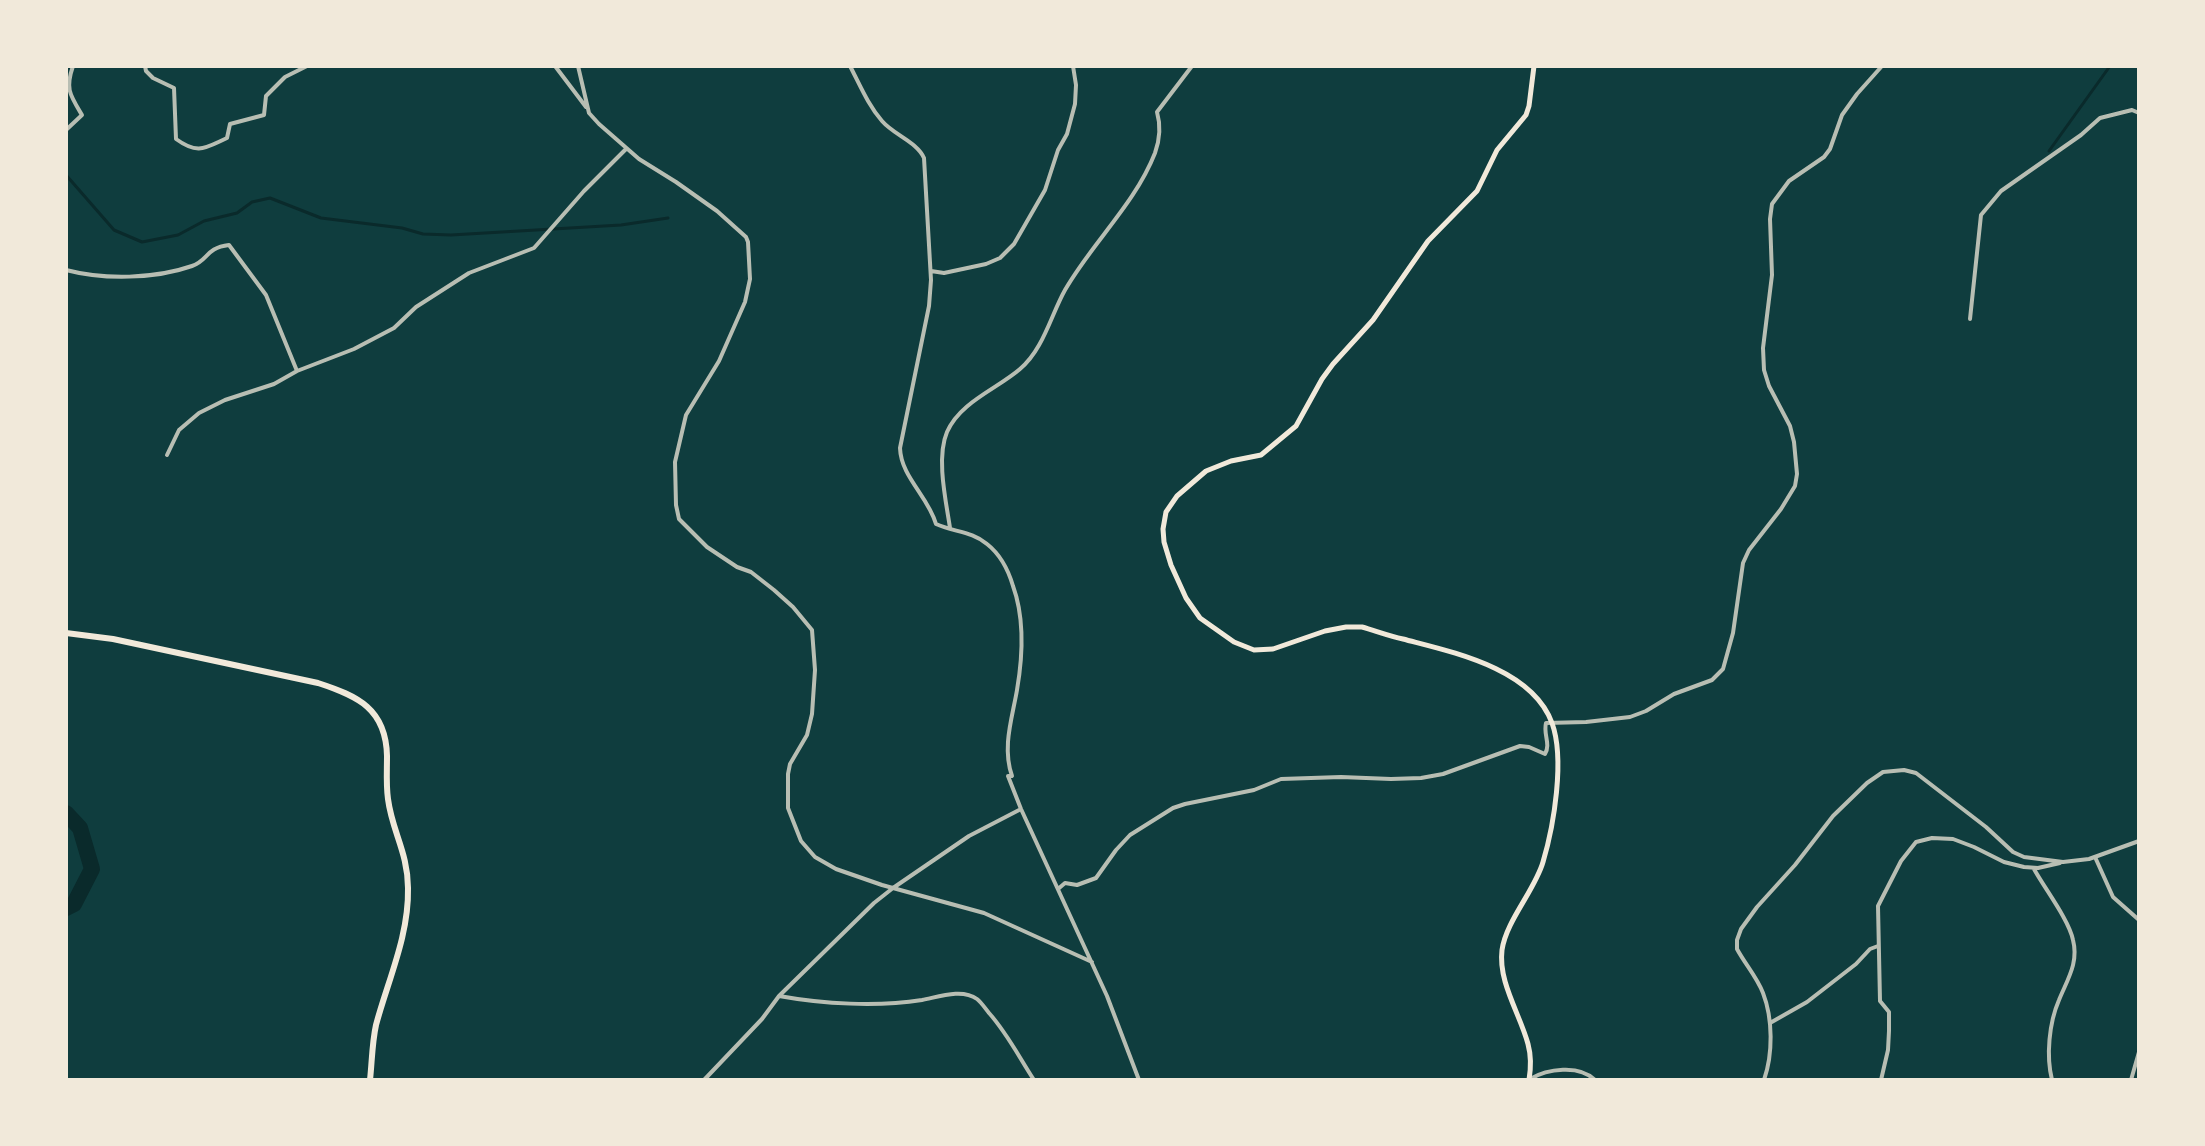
<!DOCTYPE html>
<style>
body{margin:0}
#map{position:relative;width:2205px;height:1146px;overflow:hidden;background:#0f3d3e;font-family:Signika,sans-serif}
canvas{display:block}
.frame{position:absolute;inset:0;border:68px solid #f1e9da;pointer-events:none}
</style>
<div id="map">
<canvas width="2205" height="1146"></canvas>
<div class="frame"></div>
</div>
<script>
const ctx = document.querySelector('canvas').getContext('2d');
ctx.lineJoin = 'round';
function stroke(path, color, width, dash) { ctx.strokeStyle = color; ctx.lineWidth = width; ctx.lineCap = dash ? 'butt' : 'round'; ctx.setLineDash(dash || []); ctx.stroke(path); }
stroke(new Path2D(`
 M2049,151L2110,66
 M66,175L114,230L142,242L178,235L204,221L237,213L252,202L270,198L321,218L402,228L423,234L451,235L621,225L668,218`), '#0a2a2b', 3);
stroke(new Path2D(`
 M66,813L80,828L92,869L74,904L66,908`), '#0a2a2b', 16);
stroke(new Path2D(`
 M145,66L146,71L153,78L174,88L176,139C198,155 205,148 227,138L230,124L264,115L266,96L285,77L307,66
 M555,66L586,107
 M578,66L589,113L599,124L639,159L676,182L717,211L746,237L748,242L750,279L745,302L719,361L686,415L675,462L676,505L679,519L707,547L737,567L751,572L774,590L793,607L812,630L815,670L812,714L807,735L790,764L788,774V808L801,841L815,857L836,869L882,885L984,913L1092,962
 M850,66C860,85 868,105 882,121C894,135 917,142 924,158L931,280L929,306L900,448C901,477 928,496 936,524C953,532 972,531 987,544C1001,555 1008,569 1013,586C1025,619 1023,655 1017,690C1012,719 1002,747 1012,776H1008L1021,809L1107,996L1139,1080
 M66,130L82,115C70,95 65,89 73,66
 M66,270C104,280 155,279 192,266C209,260 205,248 229,245L266,295L297,371
 M931,271L944,273L986,264L1000,258L1014,244L1045,190L1058,150L1067,134L1075,104L1076,85L1073,66
 M1970,319L1981,215L2001,191L2081,135L2100,118L2132,110L2139,113
 M167,455L179,430L199,413L225,400L274,384L297,371L354,349L394,328L416,307L469,273L534,248L584,191L626,149
 M950,528C946,501 936,458 947,432C960,402 997,389 1020,369C1043,350 1051,315 1065,290C1092,243 1135,204 1155,153C1160,139 1161,126 1157,112L1192,66
 M2095,857L2113,897L2139,920
 M2034,869C2045,889 2069,920 2073,940C2079,963 2067,980 2059,1000C2049,1023 2046,1056 2052,1080
 M1058,889L1065,883L1077,885L1096,878L1116,850L1130,835L1173,808L1185,804L1254,790L1281,779L1341,777L1391,779L1421,778L1443,774L1520,746L1529,747L1545,754C1551,744 1543,734 1546,723L1586,722L1630,717L1646,711L1674,694L1712,680L1723,669L1733,633L1743,563L1749,550L1781,509L1795,486L1797,474L1794,442L1790,426L1769,386L1764,370L1763,348L1772,275L1770,219L1772,204L1789,181L1824,157L1830,149L1842,115L1857,94L1882,66
 M779,996C823,1004 877,1007 922,1000C938,997 962,988 977,999C981,1002 985,1008 989,1013C1007,1033 1019,1057 1034,1080
 M1770,1023L1807,1002L1856,964L1870,949L1878,946
 M1530,1079C1547,1069 1579,1064 1595,1080
 M704,1080L762,1019L779,996L874,903L893,888L969,836L1021,809
 M1764,1080C1773,1054 1773,1019 1763,993C1757,977 1745,964 1737,949V940L1741,929L1757,907L1795,865L1833,816L1867,783L1883,772L1904,770L1916,773L1986,827L2013,852L2024,857L2063,862L2089,859L2139,841
 M1881,1080L1888,1050L1889,1031V1012L1880,1001L1878,906L1901,861L1916,842L1932,838L1953,839L1974,847L2004,862L2024,867L2038,868L2060,863
 M2131,1080L2139,1052`), '#b8beb3', 4);
stroke(new Path2D(`
 M1529,1080C1531,1068 1531,1055 1528,1044C1520,1014 1498,982 1502,950C1506,921 1535,890 1543,862C1554,825 1565,759 1552,723C1532,668 1452,652 1403,639C1389,636 1376,631 1362,627H1346L1325,631L1273,649L1254,650L1234,642L1200,618L1186,598L1171,565L1164,542L1163,529L1166,512L1177,496L1206,471L1231,461L1261,455L1296,426L1322,379L1333,364L1373,320L1428,241L1477,191L1497,150L1526,115L1529,106L1534,66`), '#f1e9da', 5);
stroke(new Path2D(`
 M66,633L113,639L318,683C358,696 386,709 387,756C387,771 386,785 388,799C392,831 408,853 408,888C409,936 388,980 376,1025C372,1043 372,1062 370,1080`), '#f1e9da', 6);
</script>
